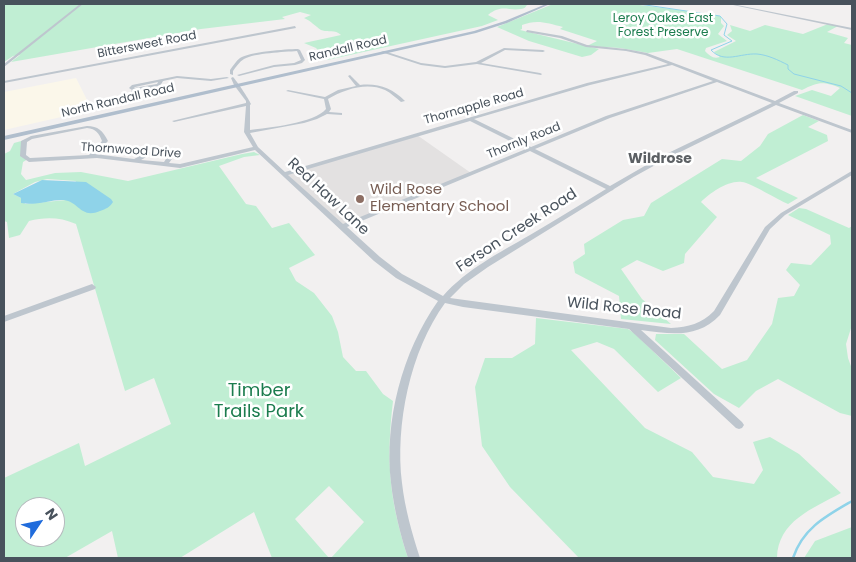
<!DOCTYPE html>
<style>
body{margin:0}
#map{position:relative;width:856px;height:562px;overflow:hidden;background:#f2f0f0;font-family:Poppins,sans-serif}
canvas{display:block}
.frame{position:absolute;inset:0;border:5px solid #48525c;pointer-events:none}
.north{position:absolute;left:15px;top:497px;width:50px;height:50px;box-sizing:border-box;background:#fff;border:1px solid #b6babe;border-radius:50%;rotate:56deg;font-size:14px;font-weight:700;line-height:20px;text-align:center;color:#48525c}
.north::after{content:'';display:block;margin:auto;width:18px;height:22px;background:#206cdc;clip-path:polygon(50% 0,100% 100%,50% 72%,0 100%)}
</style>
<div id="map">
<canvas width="856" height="562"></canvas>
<div class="frame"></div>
<div class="north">N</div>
</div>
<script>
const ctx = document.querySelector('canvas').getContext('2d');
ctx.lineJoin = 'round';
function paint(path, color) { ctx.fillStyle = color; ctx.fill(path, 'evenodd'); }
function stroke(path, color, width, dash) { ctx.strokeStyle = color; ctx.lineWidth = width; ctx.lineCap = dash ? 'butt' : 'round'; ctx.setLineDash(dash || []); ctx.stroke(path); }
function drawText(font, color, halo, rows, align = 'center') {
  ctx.font = font + ' Poppins,sans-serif'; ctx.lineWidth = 5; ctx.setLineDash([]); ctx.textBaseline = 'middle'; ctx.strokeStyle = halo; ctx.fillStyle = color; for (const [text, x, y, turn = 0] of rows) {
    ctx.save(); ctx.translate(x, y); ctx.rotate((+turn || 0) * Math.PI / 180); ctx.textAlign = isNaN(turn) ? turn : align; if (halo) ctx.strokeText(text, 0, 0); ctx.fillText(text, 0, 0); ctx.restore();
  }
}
paint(new Path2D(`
 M76,78L92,110L4,130V92Z`), '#fbf7ea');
paint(new Path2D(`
 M417,135L471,173L343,226L285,173Z`), '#e3e1e1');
paint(new Path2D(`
 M4,4H530C523,6 528,8 521,9C507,11 502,4 488,15L498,20L482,26L327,60L316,48L304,43L341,35C335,29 328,33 321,30C315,26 311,21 304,18L311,15L300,12L282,17L285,19L201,29L11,62L20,55L13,56L4,62Z
 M553,4H632L717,15L721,17V23L724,26L718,34L727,41L706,48L705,51C710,56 713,59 720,57L714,52L736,41L727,35L732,31L730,25L750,31L765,25L803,34L828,24L838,26L827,32L848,38L844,43L852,45V116L795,96L812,90L831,96L840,88C823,81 818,82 802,90L677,49L648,53L620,48L587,46L597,41L560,29L563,27C547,23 537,19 522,25V29L520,30L599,49L591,55L582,57L529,41L497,27Z
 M803,115L819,121L808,127L827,135L828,141L756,178L798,198L788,204C778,200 751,183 742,182C728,180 710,193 701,202L717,217L685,254L684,263L663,271L637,260L621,269L642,299L671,324L621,319L619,296L575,273L573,262L585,254L584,244L623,220L644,216L651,203L722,159L741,161L760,146L768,134Z
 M25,140L23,156L28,159L23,162L21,174L26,180L55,173L81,172L128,181L242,154L254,152L260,155L244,157L219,166L246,204L256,206L272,228L289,223L315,255L289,268L296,281L314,293L332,316L338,332L343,357L356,371H366L383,394L393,401C386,461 389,499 408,558H331L364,522L329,486L295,519L329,558H272L254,512L180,558H118L112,531L65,558H4V478L79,443L85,466L171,424L154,378L125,391L76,224C60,217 45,217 29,221L20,235L9,238L7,222L4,221V154L10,151L14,143ZM47,179L76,181L66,200L25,204L21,198L13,194L35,182ZM25,507H55V537H25Z
 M799,208L806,209L849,228L852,226V267L851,269L852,325L846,344L848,358L852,369V416L840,413L778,379L756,391L739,408L714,394L655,340L656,334H684L722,369L747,360L772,324L778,298L794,296L800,285L786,270L791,263L811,265L831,244L830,235L788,215Z
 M536,318L628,329L634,333L681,378L658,392L614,349L597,342L571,350L645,428L692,452L713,477L754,484L763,470L753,442L770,437L799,454L841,493C812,509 778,521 777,558H579L510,487L482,446L475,387L485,358H512L535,344Z
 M852,527V558H804L815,541Z`), '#c0eed3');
paint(new Path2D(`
 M42,180L86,182L111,199L113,202C110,207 106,209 100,211C81,219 79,202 64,200C52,199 36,206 21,203V198L13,194Z`), '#8fd3e9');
stroke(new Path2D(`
 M639,4L720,16L727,24L724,35L732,41L711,50C724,64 740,53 757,54C768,55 778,60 788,65V69L794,74L841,86L852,93`), '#8fd3e9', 1);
stroke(new Path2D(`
 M852,342V355`), '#8fd3e9', 2);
stroke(new Path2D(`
 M793,558C803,528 826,516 852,501`), '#8fd3e9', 2.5);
paint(new Path2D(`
 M80,4H83L4,67V64Z
 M732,4L852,28V30L733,5Z
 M295,26L296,28L4,83V81Z
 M527,30L562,36L587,45L626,49L647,53L775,101L794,91H798V93L779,103L852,130V133L776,105C721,133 666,156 614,189L613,190L611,191L488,267L464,284L450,298L671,328C689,327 701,324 714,311L765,227L781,213L850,172L852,171V175L785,215L770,229L720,315C697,339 671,334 641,330L742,422L744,425L742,428L739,429L736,428L629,329L463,307L445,303C410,351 395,425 402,483C405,509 412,533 420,558H408C400,534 394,509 391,483C384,421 402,352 438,301L396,278L374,261L255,150L180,168L97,158L29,162L20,156L21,141L31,136L87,126C98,126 103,131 108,141L95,154L134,159L146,153L158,150L169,152L174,156L169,163L180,164L253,147L244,132L246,106L174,122L172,121L246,103V101L234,85L231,78L233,77C236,80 249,99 251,104L250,105V130C267,128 315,123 326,109L324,99L286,91L288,90L325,97L338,90L356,86L348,76L350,75L360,85C378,83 392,88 405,101L401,102C396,98 391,93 385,90C367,82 345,89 328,99L331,109L329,112L342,113V115L327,114L317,119L304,123L250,133L258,147L285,172L587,83L668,64L645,55L626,51L586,47L560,38L526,32ZM672,65L713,81L606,116L531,147L474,119L590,85ZM717,82L772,103L662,156L610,186L535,149L610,118ZM470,121L526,149L343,224L288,175ZM87,128C96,129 99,133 102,141L89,155L30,158L26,155L27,142L32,139ZM530,151L606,189C581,204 556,220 530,235C499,253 467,269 443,296L402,274L380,257L347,227ZM158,153L162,154L168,156L164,162L141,160L150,155Z
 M504,48L543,50L545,51L543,52L505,50L481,63L540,73L542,74L541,75L477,64L445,68L421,65L381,52L384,51L421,63L445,66L476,62Z
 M298,49L300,50L305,60L302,63L295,65L274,67L239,76L237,75L274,65L294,63L301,60L297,51C284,52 255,53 244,59C239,62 236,67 233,71V75L230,74V70C233,66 236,61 240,58C249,52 286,49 298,49Z
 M177,76L211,79L227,77L229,78L211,81L177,78L163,81L160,86L136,91L134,93L136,98L134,99L132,98L130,93L132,90L129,88L132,85ZM158,82L157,84L134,88L135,87Z
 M92,284L96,287L95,289L4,322V316Z`), '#bec6ce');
paint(new Path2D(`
 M546,4H550L507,23L476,33L4,140V136L474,31L505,21Z`), '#b0becd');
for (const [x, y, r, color] of [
 [360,199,5,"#8d6e63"]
]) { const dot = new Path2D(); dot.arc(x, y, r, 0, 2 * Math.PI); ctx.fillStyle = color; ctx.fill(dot); stroke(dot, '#fff', 2); }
drawText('12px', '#1b7c4e', '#fff', [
 ["Leroy Oakes East",663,19],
 ["Forest Preserve",663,33]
]);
drawText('12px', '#48525c', '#fff', [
 ["Bittersweet Road",147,45,-11],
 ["Randall Road",348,49,-13],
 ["North Randall Road",118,101,-13],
 ["Thornapple Road",474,107,-16],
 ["Thornly Road",524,141,-22],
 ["Thornwood Drive",131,151,4]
]);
drawText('bold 14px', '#5c6064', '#fff', [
 ["Wildrose",660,159]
]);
drawText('15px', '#785e54', '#fff', [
 ["Wild Rose",370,190],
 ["Elementary School",370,207]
], 'left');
drawText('15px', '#48525c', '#fff', [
 ["Red Haw Lane",328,197,43],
 ["Ferson Creek Road",517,231,-33],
 ["Wild Rose Road",624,309,6]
]);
drawText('18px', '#1b7c4e', '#fff', [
 ["Timber",259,391],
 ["Trails Park",259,412]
]);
</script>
